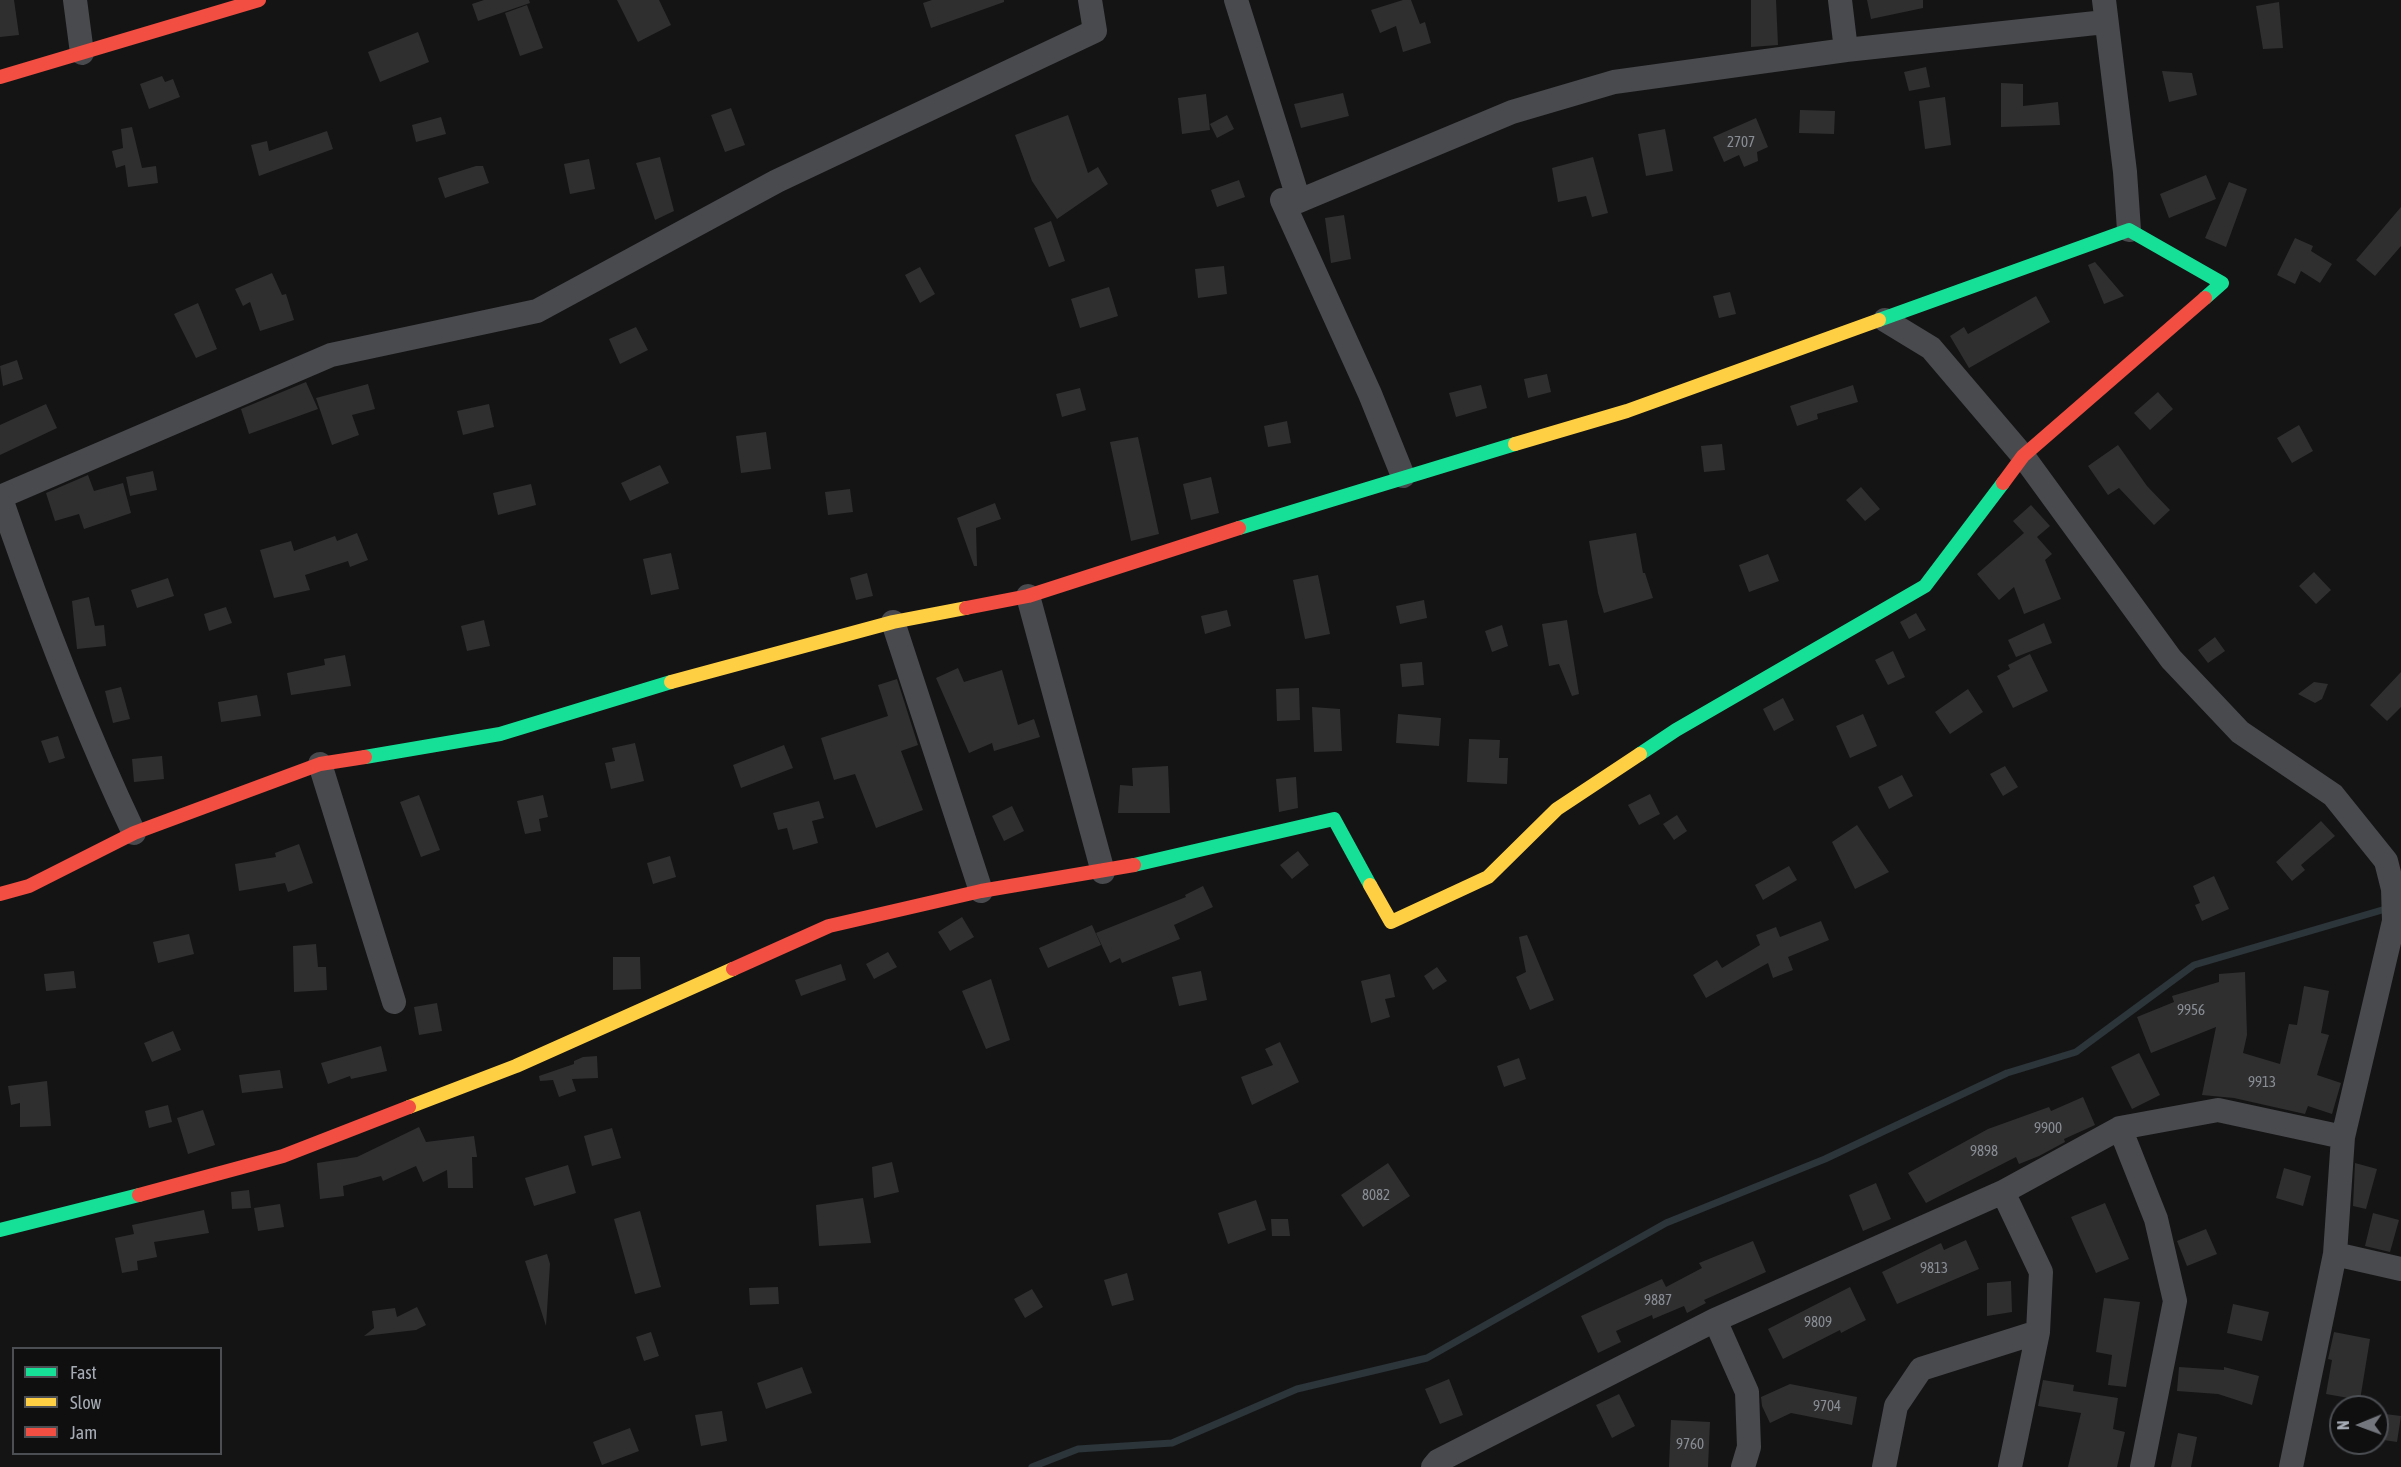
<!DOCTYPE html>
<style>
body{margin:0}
#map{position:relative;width:2401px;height:1467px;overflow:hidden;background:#141415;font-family:"Asap Condensed",sans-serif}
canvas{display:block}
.legend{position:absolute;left:12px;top:1347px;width:210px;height:108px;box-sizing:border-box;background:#0f0f10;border:2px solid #4b4e52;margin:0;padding:8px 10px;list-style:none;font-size:18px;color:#a6acb5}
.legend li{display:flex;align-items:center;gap:12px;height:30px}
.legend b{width:30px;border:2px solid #4b4e52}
.north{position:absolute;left:2329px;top:1395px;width:60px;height:60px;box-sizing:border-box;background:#0f0f10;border:2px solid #4b4e52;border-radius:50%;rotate:269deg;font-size:16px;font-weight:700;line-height:24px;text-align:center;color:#a6acb5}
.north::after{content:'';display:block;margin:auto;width:21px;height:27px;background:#73777d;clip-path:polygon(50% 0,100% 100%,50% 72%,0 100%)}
</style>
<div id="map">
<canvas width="2401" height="1467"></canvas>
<ul class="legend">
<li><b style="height:8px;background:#16e098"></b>Fast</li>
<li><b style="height:8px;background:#ffcf43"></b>Slow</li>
<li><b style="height:8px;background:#f24e42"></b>Jam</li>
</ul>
<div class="north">N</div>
</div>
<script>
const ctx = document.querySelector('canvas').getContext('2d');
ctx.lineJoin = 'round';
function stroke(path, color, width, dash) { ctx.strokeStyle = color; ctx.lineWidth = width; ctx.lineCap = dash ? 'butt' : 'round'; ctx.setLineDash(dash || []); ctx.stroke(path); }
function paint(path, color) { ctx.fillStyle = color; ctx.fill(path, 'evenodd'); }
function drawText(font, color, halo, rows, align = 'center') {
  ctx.font = font + ' "Asap Condensed",sans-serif'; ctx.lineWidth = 4.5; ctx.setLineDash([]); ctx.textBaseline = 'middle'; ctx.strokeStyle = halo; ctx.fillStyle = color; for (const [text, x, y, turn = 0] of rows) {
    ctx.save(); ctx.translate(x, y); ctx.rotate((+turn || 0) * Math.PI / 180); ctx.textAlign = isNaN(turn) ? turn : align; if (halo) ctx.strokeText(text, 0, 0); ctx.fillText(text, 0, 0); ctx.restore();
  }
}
stroke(new Path2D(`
 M1032,1467L1078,1449L1172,1443L1297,1389L1427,1358L1666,1223L1825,1159L2007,1073L2076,1052L2194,965L2389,908`), '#2c3539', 7);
paint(new Path2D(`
 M0,0H14L19,35L0,37Z
 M484,0H529L530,3L478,21L472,4Z
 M617,0H659L671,25L638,42Z
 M932,0H1004V2L931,28L923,3Z
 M1403,0H1411L1420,24L1425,22L1431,43L1403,52L1396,26L1380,33L1371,10Z
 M1751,0H1776L1778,45L1751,47Z
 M1867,0H1923V8L1871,19Z
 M2279,2L2283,48L2263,49L2256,6Z
 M527,5L543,48L520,56L505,13Z
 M418,32L429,62L380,82L368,52Z
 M1926,67L1930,87L1909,91L1904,72Z
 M2162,71L2192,73L2197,95L2169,102Z
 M162,76L165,82L173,79L180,97L149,109L140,84Z
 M2001,83L2023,84V106L2058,102L2060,125L2001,127Z
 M1343,93L1349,116L1301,128L1294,104Z
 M1206,94L1210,130L1182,134L1178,98Z
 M1945,97L1951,145L1925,149L1919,101Z
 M731,108L745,145L725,152L711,115Z
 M1800,110L1835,111L1834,134L1799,133Z
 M1068,115L1088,173L1098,167L1108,184L1057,219L1032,181L1015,135Z
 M1227,115L1234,129L1217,138L1210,124Z
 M441,117L446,134L416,142L412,125Z
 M1756,118L1768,147L1757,152L1758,161L1744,167L1739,155L1724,162L1713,137Z
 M132,127L142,168L156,166L158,183L128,187L125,165L116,168L112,151L123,148L121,129Z
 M1665,129L1673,171L1646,176L1638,134Z
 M327,131L333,149L259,176L251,145L267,141L269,151Z
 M660,157L674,211L655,220L636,163Z
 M1593,157L1608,213L1592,217L1586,196L1558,202L1552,168Z
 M589,159L595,189L570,194L564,164Z
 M476,166H483L489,183L445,198L438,178Z
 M2206,175L2216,199L2169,218L2160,194Z
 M1239,180L1245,197L1217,207L1211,190Z
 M2229,182L2247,189L2226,247L2205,238Z
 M2401,207V246L2375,276L2356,260Z
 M1344,215L1351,259L1331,263L1325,218Z
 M1051,221L1065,261L1049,267L1034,228Z
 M2295,238L2313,246L2311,251L2332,264L2320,283L2301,271L2295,284L2277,275Z
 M2095,262L2124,296L2104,304L2088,265Z
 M1224,266L1227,294L1198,298L1195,269Z
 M920,267L935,294L920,303L905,275Z
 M272,273L282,295L286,294L294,320L260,331L250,302L243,306L235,289Z
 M1109,287L1118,316L1080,328L1071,299Z
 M1730,292L1736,314L1719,318L1713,296Z
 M2036,296L2050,322L1969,368L1950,336L1964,327L1968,334Z
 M198,303L217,349L196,358L174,314Z
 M636,327L648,350L620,364L609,339Z
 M17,360L23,379L3,386L0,366Z
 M1547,374L1551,392L1528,398L1524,379Z
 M306,382L318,409L249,434L241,409Z
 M368,384L375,409L352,415L359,435L332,445L316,398Z
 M1481,385L1487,408L1456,417L1449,393Z
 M1853,385L1858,402L1817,414L1818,419L1797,426L1790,406Z
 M1080,388L1086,410L1062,417L1056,394Z
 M2158,392L2173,409L2150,430L2134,413Z
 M46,404L57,428L0,455V425Z
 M489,404L494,427L463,435L457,411Z
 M1287,421L1291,443L1268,447L1264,426Z
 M2299,425L2313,451L2292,463L2277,438Z
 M766,432L771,469L741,473L736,436Z
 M1138,437L1159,534L1131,541L1110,442Z
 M1722,444L1725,470L1704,472L1701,446Z
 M2118,445L2147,486L2170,510L2154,525L2119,488L2108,495L2088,466Z
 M660,465L669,483L630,501L621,483Z
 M153,471L157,490L130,496L126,477Z
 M88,475L94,491L123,483L131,513L84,529L79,514L55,521L46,493Z
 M1211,477L1219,513L1191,520L1183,484Z
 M531,484L536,505L498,515L493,493Z
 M1861,487L1880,509L1865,521L1846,500Z
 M850,489L853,512L828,515L825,492Z
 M995,503L1001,519L976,528L977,566H974L957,518Z
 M2031,505L2050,526L2037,537L2052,554L2045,560L2061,599L2024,614L2014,587L1999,600L1977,574L2024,533L2013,521Z
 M357,533L368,560L350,567L348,561L305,575L310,590L274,598L260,550L291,541L294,551L335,536L337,541Z
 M1636,533L1643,573H1645L1653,598L1604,613L1598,593L1589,541Z
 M671,553L679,589L651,595L643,559Z
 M1768,554L1779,581L1749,592L1739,565Z
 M2314,572L2331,590L2316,604L2299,586Z
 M867,573L873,596L856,600L850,578Z
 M1318,575L1330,634L1305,639L1293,580Z
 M168,578L174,596L137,608L131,590Z
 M89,597L95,626L104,625L106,646L77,649L72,601Z
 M1424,600L1427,618L1400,624L1396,606Z
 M226,607L232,623L209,631L204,614Z
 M1227,610L1231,626L1205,634L1201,616Z
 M1916,613L1926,630L1909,639L1900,622Z
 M484,620L490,646L467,651L461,626Z
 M1567,620L1579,694L1572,696L1559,664L1549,666L1542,624Z
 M2044,623L2052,643L2016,657L2008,640Z
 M1502,625L1508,646L1492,652L1485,631Z
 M2215,637L2225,651L2208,663L2198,650Z
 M1893,651L1905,677L1888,685L1875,660Z
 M2030,654L2048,691L2013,708L1997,676L2010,669L2008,665Z
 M345,655L351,686L291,695L287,673L325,665L324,659Z
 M1422,662L1424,685L1402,687L1400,664Z
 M958,668L964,682L1002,670L1018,725L1034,719L1040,737L994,751L992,743L969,753L936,678Z
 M2401,672V707L2387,721L2370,705Z
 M897,679L918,745L901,751L923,810L876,828L855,774L834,780L821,738L888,716L878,685Z
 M2314,682L2328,684L2322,699L2315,703L2298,694Z
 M121,687L130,719L113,723L105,691Z
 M1299,688L1300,720L1277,721L1276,689Z
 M1968,689L1983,712L1950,734L1935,712Z
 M257,695L261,716L221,722L218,702Z
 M1783,698L1794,720L1774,731L1763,709Z
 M1312,707L1340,709L1342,751L1314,752Z
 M1398,714L1441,718L1439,746L1396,743Z
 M1863,714L1877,746L1850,758L1836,726Z
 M58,736L65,758L49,763L41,741Z
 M1469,739L1500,740L1499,758H1508L1507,784L1467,782Z
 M635,743L644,781L611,789L605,763L615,761L612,748Z
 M784,745L793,768L741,788L733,765Z
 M162,756L164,779L134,782L132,759Z
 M1168,766L1170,813H1118L1120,785L1133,786L1132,768Z
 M2005,766L2018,787L2003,796L1990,774Z
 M1902,775L1913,796L1889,809L1878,787Z
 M1296,777L1298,808L1279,812L1276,779Z
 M1650,794L1660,814L1639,825L1628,805Z
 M419,795L440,850L421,857L400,802Z
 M543,795L548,817L539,819L541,831L525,834L517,801Z
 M819,801L824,818L812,821L818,843L793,850L787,828L778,830L773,813Z
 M1012,806L1024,831L1004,841L992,816Z
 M1677,815L1687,831L1674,840L1663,824Z
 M2321,821L2335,836L2301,865L2305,870L2292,881L2276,862Z
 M1857,825L1889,872L1855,889L1832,842Z
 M299,844L313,883L288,892L285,883L239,891L235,864L276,857L275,853Z
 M1298,851L1309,865L1292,879L1280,865Z
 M670,856L676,877L653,884L647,863Z
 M1789,866L1797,880L1763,900L1755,885Z
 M2214,876L2229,909L2202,921L2195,905L2200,903L2193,886Z
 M1203,886L1213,907L1174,925L1180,939L1122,963L1120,958L1110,963L1096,933L1186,897L1185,895Z
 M962,917L974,937L950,951L938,932Z
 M1821,921L1829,940L1788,957L1793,970L1773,978L1768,963L1706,998L1693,975L1717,960L1722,968L1760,945L1756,935L1776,927L1780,937Z
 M1092,925L1101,945L1048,968L1039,948Z
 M189,934L194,954L158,963L153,942Z
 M1527,935L1554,1000L1530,1010L1516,977L1526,972L1519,937Z
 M316,944L318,967H326L327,990L294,992L293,946Z
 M888,952L897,967L874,979L866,964Z
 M613,957H640L641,989L613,990Z
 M841,964L846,980L801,996L795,980Z
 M1437,967L1447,981L1433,990L1424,976Z
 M74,971L76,988L46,991L44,974Z
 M1201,971L1207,1000L1179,1006L1172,977Z
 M2245,972L2247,1035L2243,1053L2280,1064L2289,1024L2297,1025L2304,986L2329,991L2321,1033L2329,1035L2317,1075L2341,1083L2332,1114L2308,1106L2305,1114L2234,1098L2202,1095L2216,1027L2151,1053L2137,1017L2174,1002L2172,996L2219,982V974Z
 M1390,974L1395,997L1385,999L1390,1017L1371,1023L1361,981Z
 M991,979L1010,1040L986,1049L962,991Z
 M437,1003L442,1031L419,1035L414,1007Z
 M173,1031L181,1050L152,1062L144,1043Z
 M1280,1042L1299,1082L1252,1105L1241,1077L1273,1065L1265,1049Z
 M381,1046L387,1071L351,1079L350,1076L328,1084L321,1063Z
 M2139,1053L2160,1095L2132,1109L2111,1067Z
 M597,1056L598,1078L572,1079L576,1091L559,1097L553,1080L540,1081L539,1076L574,1064V1061L583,1057Z
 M1519,1058L1526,1079L1504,1087L1497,1066Z
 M280,1070L283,1088L242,1093L239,1075Z
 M47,1081L51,1126L20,1127V1103L11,1105L8,1086Z
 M2083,1097L2095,1125L2064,1139L2065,1142L2039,1156L2019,1164L2016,1157L1926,1203L1908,1173L1988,1129L2049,1107L2051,1111Z
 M168,1105L172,1122L149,1128L145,1111Z
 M203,1110L215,1145L188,1154L177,1118Z
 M419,1127L426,1142L474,1136L477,1157H472L473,1188H448L447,1170L423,1182L416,1166L383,1181L381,1176L343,1186L344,1196L320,1199L317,1163L357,1157Z
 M612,1128L621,1158L592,1166L584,1136Z
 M892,1162L899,1192L874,1198L872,1167Z
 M1388,1163L1410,1196L1363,1227L1341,1195Z
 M2355,1163L2377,1169L2366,1209L2353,1206Z
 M568,1165L576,1193L534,1206L525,1178Z
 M2284,1168L2311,1176L2303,1206L2276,1198Z
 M1876,1183L1891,1219L1863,1231L1849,1195Z
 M249,1190L251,1208L232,1209L231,1192Z
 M863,1198L871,1243L819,1246L816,1205Z
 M1256,1200L1266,1230L1228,1244L1218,1213Z
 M2105,1203L2129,1259L2096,1273L2071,1217Z
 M280,1204L284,1227L258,1231L254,1208Z
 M204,1210L209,1233L154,1242L157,1257L137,1261L138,1270L122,1273L115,1238L134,1234L132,1225Z
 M640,1211L661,1287L635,1294L614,1219Z
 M2373,1213L2399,1220L2390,1252L2365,1246Z
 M1271,1219H1288L1290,1236H1272Z
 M2206,1229L2217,1254L2187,1266L2177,1241Z
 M1966,1240L1979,1269L1897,1304L1882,1272L1941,1243L1944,1250Z
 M1753,1241L1766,1272L1704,1300L1706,1303L1687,1313L1684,1306L1653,1319L1652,1315L1616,1331L1621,1342L1598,1353L1581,1316L1662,1279L1666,1287L1702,1268L1699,1263Z
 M547,1254L550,1264L546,1326L525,1261Z
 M1127,1273L1134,1300L1112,1306L1104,1280Z
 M2011,1281L2012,1312L1987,1316V1283Z
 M778,1287L779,1304L750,1305L749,1288Z
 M1850,1287L1866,1320L1841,1333L1840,1330L1783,1359L1768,1329Z
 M1032,1289L1043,1307L1025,1318L1014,1299Z
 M2104,1298L2140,1302L2126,1387L2108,1385L2112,1355L2096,1352Z
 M2233,1304L2269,1312L2262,1341L2227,1333Z
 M417,1307L426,1325L416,1330L364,1336L374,1328L372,1311L395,1308L397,1317Z
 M651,1332L659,1356L644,1361L636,1337Z
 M2334,1332L2370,1339L2360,1400L2326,1394L2332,1360L2328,1359Z
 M802,1367L812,1393L766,1409L757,1383Z
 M2179,1367L2224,1370V1367L2259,1376L2252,1405L2218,1394L2177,1391Z
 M1449,1379L1463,1415L1440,1424L1425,1389Z
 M2043,1380L2074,1385L2073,1391L2118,1398L2113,1429L2125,1432L2117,1467H2068L2081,1413L2038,1406Z
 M1790,1384L1857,1397L1852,1425L1791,1413L1770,1423L1762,1406L1761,1397Z
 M1619,1394L1635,1426L1612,1438L1596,1405Z
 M722,1411L727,1441L701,1446L695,1415Z
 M2377,1413L2401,1416L2397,1442L2377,1439Z
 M1671,1420L1710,1422L1708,1467H1669Z
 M630,1428L639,1451L602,1465L593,1442Z
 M2178,1433L2197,1437L2191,1467H2171Z`), '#2f2f30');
stroke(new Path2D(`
 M75,0L82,53
 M1236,0L1299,201
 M1840,0L1846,50
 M2104,0L2125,172L2129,230
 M1885,320L1931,348L2023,456L2171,659L2240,732L2333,795L2386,861L2393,889L2394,921L2343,1137L2335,1254L2291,1467
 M1403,476L1370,394L1282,200L1299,201L1512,112L1614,82L1846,50L2105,22
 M0,496C39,610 82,724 134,833
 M0,497L331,355L537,311L777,181L1095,31L1090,0
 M1028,596L1103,872
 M893,622L981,891
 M320,764L394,1002
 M2120,1128L2156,1219L2175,1301L2142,1467
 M2003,1192L2041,1272L2038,1332L2010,1467
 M2335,1254L2401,1269
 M1715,1320L1747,1392L1749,1447L1743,1467
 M1433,1467L1438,1461L1715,1320L2003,1192L2120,1128L2218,1110L2343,1137
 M1884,1467L1896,1406L1921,1369L2038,1332`), '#494a4d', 24);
stroke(new Path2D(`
 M1879,320L2129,230L2222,283L2205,298
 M1239,528L1515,444
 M1640,754L1676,730L1925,586L2003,483
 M365,757L500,734L671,682
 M1134,865L1334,819L1370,885
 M0,1230L139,1195`), '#16e098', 14);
stroke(new Path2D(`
 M1515,444L1627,411L1879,320
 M671,682L893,622L966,608
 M1370,885L1391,922L1488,877L1557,809L1640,754
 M409,1107L516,1066L733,969`), '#ffcf43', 14);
stroke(new Path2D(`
 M0,77L259,0
 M2003,483L2023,456L2205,298
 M966,608L1028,596L1239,528
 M0,894L29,886L134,833L320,764L365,757
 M733,969L829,926L981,891L1134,865
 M139,1195L283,1156L409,1107`), '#f24e42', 14);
drawText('15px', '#888d94', null, [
 ["2707",1741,142],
 ["9956",2191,1010],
 ["9913",2262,1082],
 ["9900",2048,1128],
 ["9898",1984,1151],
 ["8082",1376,1195],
 ["9813",1934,1268],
 ["9887",1658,1300],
 ["9809",1818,1322],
 ["9704",1827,1406],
 ["9760",1690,1444]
]);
</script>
